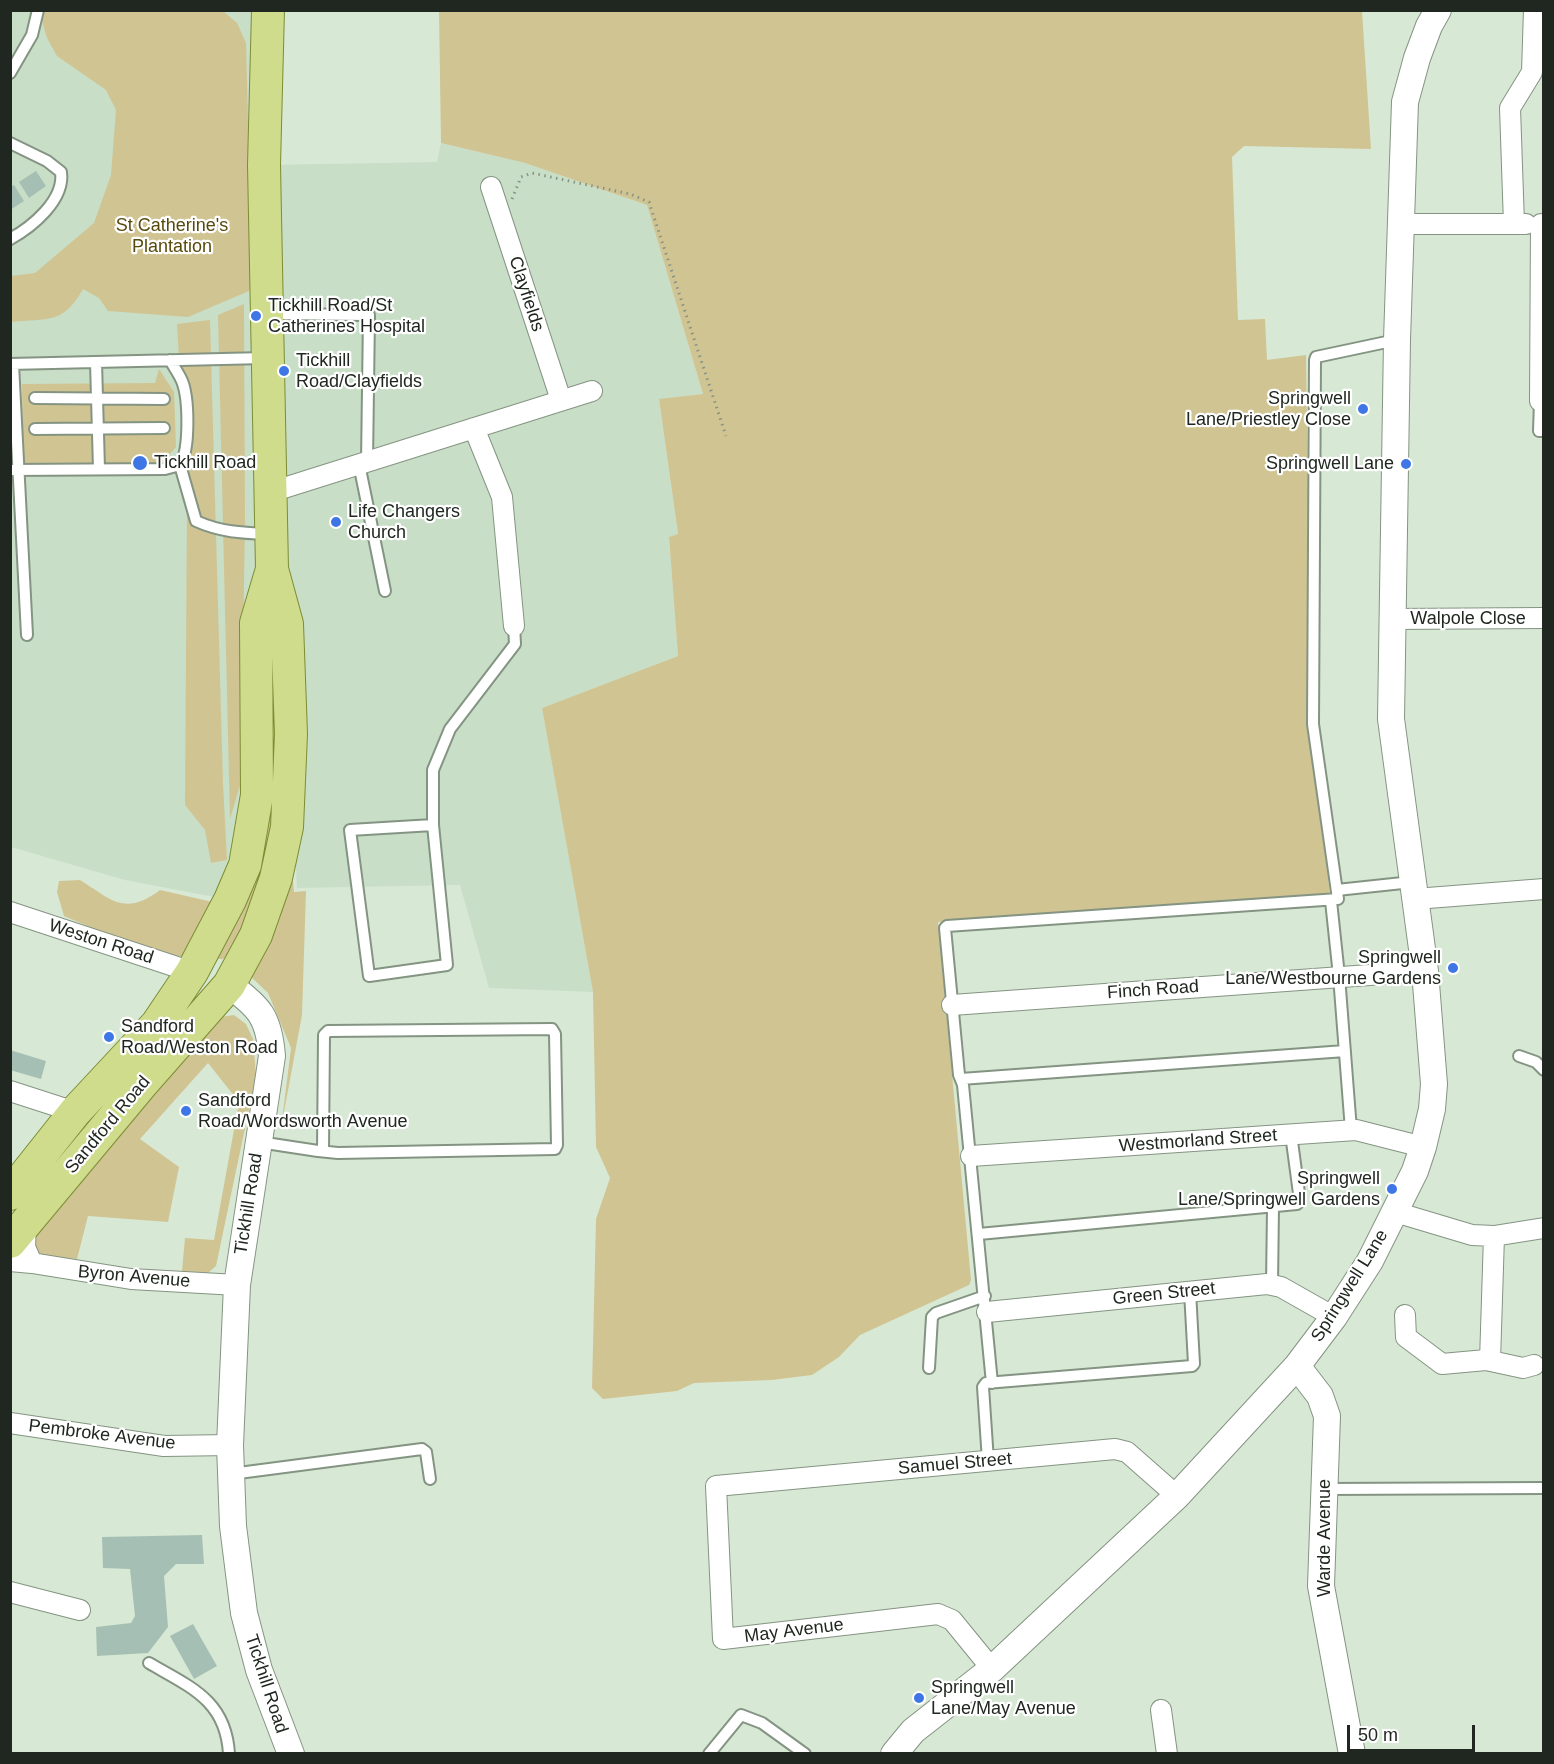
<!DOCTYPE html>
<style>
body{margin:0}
#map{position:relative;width:1554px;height:1764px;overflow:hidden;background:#d7e9d5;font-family:Arial,sans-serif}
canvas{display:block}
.frame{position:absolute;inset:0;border:12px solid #202720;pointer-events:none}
.scale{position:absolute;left:1347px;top:1725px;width:128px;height:27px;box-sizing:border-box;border:3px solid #202720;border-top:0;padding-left:8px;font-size:18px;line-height:21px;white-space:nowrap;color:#202720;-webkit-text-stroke:4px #fff;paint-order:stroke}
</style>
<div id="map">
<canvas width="1554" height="1764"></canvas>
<div class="frame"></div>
<div class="scale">50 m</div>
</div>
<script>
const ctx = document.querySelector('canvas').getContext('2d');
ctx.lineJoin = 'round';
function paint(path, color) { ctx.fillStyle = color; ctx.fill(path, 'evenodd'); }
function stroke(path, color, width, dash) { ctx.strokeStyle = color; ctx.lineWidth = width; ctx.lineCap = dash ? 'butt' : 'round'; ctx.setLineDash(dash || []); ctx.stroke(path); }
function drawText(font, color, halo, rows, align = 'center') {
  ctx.font = font + ' Arial,sans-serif'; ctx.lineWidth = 4.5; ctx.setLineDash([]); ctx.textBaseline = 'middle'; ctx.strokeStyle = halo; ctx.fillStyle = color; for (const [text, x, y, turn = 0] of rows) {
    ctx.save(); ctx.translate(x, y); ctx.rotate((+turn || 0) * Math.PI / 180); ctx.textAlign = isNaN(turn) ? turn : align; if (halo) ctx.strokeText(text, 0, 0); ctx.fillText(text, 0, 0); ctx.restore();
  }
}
paint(new Path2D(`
 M10,11H268L265,165L437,162L441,143L525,163L647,205L703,394L659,400L678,535L669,538L678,656L542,708L593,992L489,988L460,885L297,888L266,198L257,795L230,900L125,880L11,847Z`), '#c8dec6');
paint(new Path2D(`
 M43,11H223L237,23L246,43L252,280L249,291L188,317L108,311L99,298L83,289C63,325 48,318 11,322V276L35,273L94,223L111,175L116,110L106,90L57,56L47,38L41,17Z
 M439,11H1362L1371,149L1244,146L1232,157L1238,320L1265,319L1267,360L1306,355L1312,750L1330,894L938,922L971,1280L969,1285L860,1335L839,1357L812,1375L772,1380L694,1383L677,1391L603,1399L592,1388L596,1219L610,1178L596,1147L593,992L542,708L678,656L669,537L678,534L659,399L703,394L647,205L525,163L441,143Z
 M244,304L245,519L241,782L230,819L218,315Z
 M210,320L223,784L227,860L211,863L205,830L185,805L187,504L177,324Z
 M159,369L174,392L176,447L158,467L23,469L22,384L155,383Z
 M265,815L279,827L239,943L223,959H213Z
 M291,859L294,892L306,891L302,1015L281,1128L291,1048L268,993L249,975Z
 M80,880C111,899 124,917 160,890L217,903L192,953L178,957L120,940L64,916L57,892L59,881Z
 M234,1015L246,1024L253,1039L256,1076L216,1266L208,1273L182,1271L185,1238L214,1240L239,1102L208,1063L140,1139L179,1167L168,1222L88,1216L77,1259L44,1256L33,1249L31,1230L220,1017Z`), '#d1c493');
paint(new Path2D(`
 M36,171L46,186L29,198L19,182Z
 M14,185L24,201L10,210V187Z
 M10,1050L46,1061L41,1079L10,1070Z
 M202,1535L204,1564H176L164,1576L168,1627L148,1653L97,1656L96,1627L131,1623L135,1616L130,1569L103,1568L102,1537Z
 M193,1624L217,1666L194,1679L170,1636Z`), '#a6bfb4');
const service = new Path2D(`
 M10,73L32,35L38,10
 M10,143L47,161L61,172C65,200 32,227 10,239
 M270,314L369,315L367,462
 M96,362L99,469
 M10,364L265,358
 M13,364L27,635
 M35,398L164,399
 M1540,401L1539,431H1544
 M35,429L164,428
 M359,464L385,591
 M180,465L196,521C220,532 242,533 268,534
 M10,470L165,469L180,465C190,450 189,398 182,381C179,374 174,367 170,360
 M433,825L350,830L369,976L447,965L433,825V770L450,729L515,644L514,626
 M1337,890L1412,882
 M1331,901L1339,976L1351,1130
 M1519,1056L1536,1062L1544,1070
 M961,1079L1345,1051
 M259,1142L318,1151L338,1153L555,1149L557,1145L555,1034L552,1029L328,1031L324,1035L323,1151
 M979,1234L1297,1204L1300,1201L1291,1134
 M1272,1285L1273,1207
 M929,1368L932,1317L936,1313L985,1296
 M992,1383L963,1085L959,1075L945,928L947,926L1338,899L1313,724L1315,360L1316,357L1396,340
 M988,1461L983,1387L986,1383L1192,1366L1194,1364L1190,1291
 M231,1474L422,1449L426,1452L430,1479
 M1325,1489L1544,1488
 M149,1663C190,1687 226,1700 229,1754
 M709,1754L741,1715L762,1723L805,1754`);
const minor = new Path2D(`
 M491,187L561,400
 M1400,224H1526
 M1514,224L1510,108L1532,72L1534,10
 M1540,401L1541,224
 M474,428L502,497L514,626
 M271,492L592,391
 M1392,619L1544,618
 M1415,899L1544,889
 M10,912L192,972
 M952,1005L1425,971
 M10,1091L75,1112
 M971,1156L1356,1130L1423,1147
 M1395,1212L1472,1235L1494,1236L1544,1228
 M10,1261L32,1263L25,1247L26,1223
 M32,1263L131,1279L237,1285
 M987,1312L1267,1284L1281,1287L1334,1317
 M1405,1315L1406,1337L1442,1364L1486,1360L1523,1368L1534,1365
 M1490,1361L1494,1236
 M10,1423L164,1446L230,1445
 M10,1592L80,1610
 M992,1669L952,1620L938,1614L723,1639L716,1486L1115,1449L1127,1452L1177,1496
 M1161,1710L1167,1754`);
const tertiary = new Path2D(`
 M229,985C260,1007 269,1018 272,1056L237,1285L230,1445L233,1526L244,1613L259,1670L291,1754
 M1297,1366L1320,1396L1327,1416L1321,1586L1352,1754
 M894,1754L913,1731L992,1669L1177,1496L1297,1366L1334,1317L1370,1261L1415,1171L1423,1147L1432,1109L1434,1084L1425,971L1391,719L1397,340L1405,102L1417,58L1429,26L1438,10`);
const primary = new Path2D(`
 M10,1194L75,1112L157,1024L192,972L230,900L245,865L257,795L256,623L272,569
 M10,1242L141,1085L229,985L256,935L276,878L287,827L291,734L287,624L272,569L264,165L268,10`);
stroke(service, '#849482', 14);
stroke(minor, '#849482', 22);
stroke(tertiary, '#849482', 28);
stroke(primary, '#7c8d34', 34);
stroke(new Path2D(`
 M512,199L521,177L532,173L630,194L649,202L726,436`), '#879485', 3, [1.5, 4.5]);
stroke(service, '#fff', 10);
stroke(minor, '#fff', 20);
stroke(tertiary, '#fff', 26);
stroke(primary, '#cedc8b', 32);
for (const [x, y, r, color] of [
 [256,316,6,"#3e76e6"],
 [284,371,6,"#3e76e6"],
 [1363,409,6,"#3e76e6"],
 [140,463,8,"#3e76e6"],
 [1406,464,6,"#3e76e6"],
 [336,522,6,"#3e76e6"],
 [1453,968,6,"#3e76e6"],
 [109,1037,6,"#3e76e6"],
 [186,1111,6,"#3e76e6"],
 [1392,1189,6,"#3e76e6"],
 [919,1698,6,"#3e76e6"]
]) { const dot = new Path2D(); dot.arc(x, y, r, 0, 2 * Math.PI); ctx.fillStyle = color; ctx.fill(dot); stroke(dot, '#fff', 2); }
drawText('18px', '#584a0c', '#fff', [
 ["St Catherine's",172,226],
 ["Plantation",172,247]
]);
drawText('18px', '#202720', '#fff', [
 ["Clayfields",526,294,72],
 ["Walpole Close",1468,619],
 ["Weston Road",101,942,18],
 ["Finch Road",1153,990,-4],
 ["Sandford Road",108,1125,-50],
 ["Westmorland Street",1198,1141,-4],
 ["Tickhill Road",249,1204,-81],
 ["Byron Avenue",134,1277,5],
 ["Springwell Lane",1350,1286,-58],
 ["Green Street",1164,1294,-6],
 ["Pembroke Avenue",102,1435,7],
 ["Samuel Street",955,1464,-5],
 ["Warde Avenue",1325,1538,-90],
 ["May Avenue",794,1631,-7],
 ["Tickhill Road",266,1684,72]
]);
drawText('18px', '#202720', '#fff', [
 ["Tickhill Road/St",268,306],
 ["Catherines Hospital",268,327],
 ["Tickhill",296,361],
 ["Road/Clayfields",296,382],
 ["Springwell",1351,399,"right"],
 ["Lane/Priestley Close",1351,420,"right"],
 ["Tickhill Road",154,463],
 ["Springwell Lane",1394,464,"right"],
 ["Life Changers",348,512],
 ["Church",348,533],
 ["Springwell",1441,958,"right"],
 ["Lane/Westbourne Gardens",1441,979,"right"],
 ["Sandford",121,1027],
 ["Road/Weston Road",121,1048],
 ["Sandford",198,1101],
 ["Road/Wordsworth Avenue",198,1122],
 ["Springwell",1380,1179,"right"],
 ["Lane/Springwell Gardens",1380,1200,"right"],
 ["Springwell",931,1688],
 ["Lane/May Avenue",931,1709]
], 'left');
</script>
